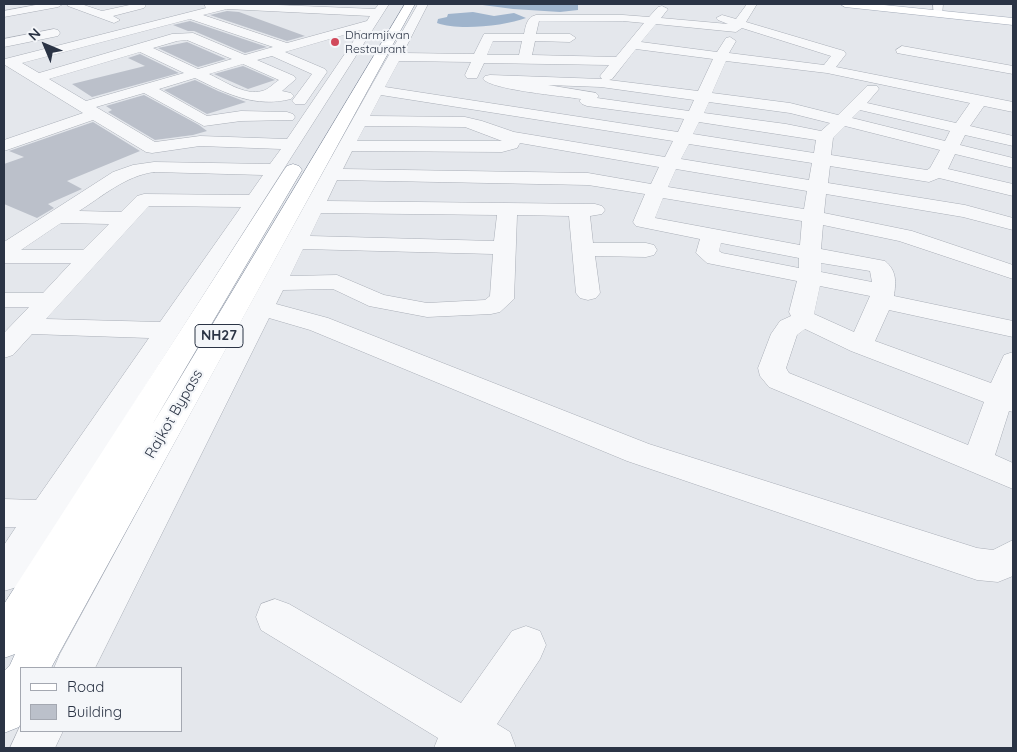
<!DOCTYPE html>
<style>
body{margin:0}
#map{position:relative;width:1017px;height:752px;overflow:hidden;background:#e4e7ec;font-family:Quicksand,sans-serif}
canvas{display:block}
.frame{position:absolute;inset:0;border:5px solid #2b3445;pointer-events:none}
.legend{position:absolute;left:20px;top:667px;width:162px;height:65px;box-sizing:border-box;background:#f4f6f9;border:1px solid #a4a8b1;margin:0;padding:6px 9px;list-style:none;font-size:15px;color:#2b3445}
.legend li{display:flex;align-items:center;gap:10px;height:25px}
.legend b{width:25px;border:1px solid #a4a8b1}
.north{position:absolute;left:20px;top:20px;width:50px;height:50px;-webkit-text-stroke:4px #f4f6f9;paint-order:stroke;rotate:315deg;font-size:14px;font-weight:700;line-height:20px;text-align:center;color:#2b3445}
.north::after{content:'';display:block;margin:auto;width:18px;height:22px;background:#2b3445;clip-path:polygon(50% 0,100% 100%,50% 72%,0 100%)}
</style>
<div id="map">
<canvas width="1017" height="752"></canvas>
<div class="frame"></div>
<ul class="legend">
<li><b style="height:6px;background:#fff"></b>Road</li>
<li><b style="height:14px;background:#bbc0ca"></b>Building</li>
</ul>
<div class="north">N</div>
</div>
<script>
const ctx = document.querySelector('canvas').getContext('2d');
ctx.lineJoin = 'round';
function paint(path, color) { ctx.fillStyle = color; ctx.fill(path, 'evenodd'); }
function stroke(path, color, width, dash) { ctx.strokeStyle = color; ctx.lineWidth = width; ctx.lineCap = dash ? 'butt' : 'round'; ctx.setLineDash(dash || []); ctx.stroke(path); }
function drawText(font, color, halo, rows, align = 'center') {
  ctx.font = font + ' Quicksand,sans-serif'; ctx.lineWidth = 4.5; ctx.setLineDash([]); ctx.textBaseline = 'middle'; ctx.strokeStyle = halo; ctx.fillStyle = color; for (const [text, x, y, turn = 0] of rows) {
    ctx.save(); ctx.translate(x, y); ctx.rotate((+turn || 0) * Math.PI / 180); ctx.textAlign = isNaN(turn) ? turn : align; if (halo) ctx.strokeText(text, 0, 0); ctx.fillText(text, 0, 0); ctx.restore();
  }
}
paint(new Path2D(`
 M475,4H578V10L560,12L513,9Z
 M473,12L494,16L514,13L526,18C505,26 458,31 437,23L438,19L447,17L448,14Z`), '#9fb4cc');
paint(new Path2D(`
 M227,11L239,12L305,36L287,41L210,15Z
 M190,21L267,47L245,53L194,31H188L173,25Z
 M187,42L226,59L198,67L158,48Z
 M140,54L179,73L92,97L72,84L145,66L128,58Z
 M243,66L275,80L248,89L214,74Z
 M195,80L218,91L246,102L207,114L164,90Z
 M144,95L199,125L207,131L193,135L155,140L108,112L112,110L106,106Z
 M93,122L140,151L67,181L82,189L48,204L54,208L37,218L4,204V164L24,157L9,151Z`), '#bbc0ca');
const minor = new Path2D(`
 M41,4H63L58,7L4,17V11Z
 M67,4H81L102,11L134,4H144L146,6L144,8L113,16L120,20L114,23L68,6Z
 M204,4H253L375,9L379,4H389L17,587L4,591V545L16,527H4V499L36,500L149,338L32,334L13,355L4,358V333L29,307H4V293H43L71,263H4V242L113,172L133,165L154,162L270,164L281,149L200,146L152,153L146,152L93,120L4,151V140L83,113L5,65L4,61L5,59L206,8ZM227,9L370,16L367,21L287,43L203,15ZM190,19L273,47L245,55L193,33L172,34L39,73L22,63ZM361,30L287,139L200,136L155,142L96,107L144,93L204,126L241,121L293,120L295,117L293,114L287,112L241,111L207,116L159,89L195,78C227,94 255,108 291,99L294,96L291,93L282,91L296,79L294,76L257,60L272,56L312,74L292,101L295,104H305L327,72L325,69L285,52ZM187,40L232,59L198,69L153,48L177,41ZM140,52L184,73L86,101L49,79ZM243,64L279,80C274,83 268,90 262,91C245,96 224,81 209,74ZM154,172L263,175L249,195L144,194L137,196L121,212L79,211C103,196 125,176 154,172ZM149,206L241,207L160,322L46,319ZM61,223L109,224L83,250H21Z
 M418,4H428L403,53L474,54L484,34H524C526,25 527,17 536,15H623L649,17L658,7L662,6L668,9L661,18L728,24L718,20L716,18L722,15L736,19L747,4H757L746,22L844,51L846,54L836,67L1013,102V112L984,106L970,126L1013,136V146L965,135L960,145L1013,158V168L955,154L948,169L1013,184V196L939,178L929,182L830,166L828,183L965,205L1013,218V230L963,217L826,194L824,213L912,231L1013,265V279L899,241L823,225L821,249L885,261C897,271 896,282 894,296L1013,321V337L889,310L875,341L991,383L1004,355L1013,352V412L1009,411L995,455L1013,463V489L769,387L760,376L758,368L771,334L780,321L791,316L789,312L797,281L707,263L696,253L700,239L636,226L633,222L645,194L588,185L337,180L327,201L595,204L602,206L605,210L602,214L590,216L593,243H646L654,245L657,250L654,255L646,257L595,256L600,293L596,298L588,300L580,298L576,293L569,216L517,215L514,299L500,312L491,314L427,317L369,306L333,289L283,290L276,304L328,318L649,444L977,548L993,550L1013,540V576L998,582L977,580L627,461L310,330L269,318L95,668H54L60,654C178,437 297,215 418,4ZM623,21L644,23L616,57L532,55L535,41L570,42L576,38L570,34H536L539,21ZM656,24L736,32L742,28L831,56L824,65L729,53L736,41L730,37L726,38L717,52L641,42ZM493,41H522L519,55H487ZM636,49L713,59L698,91L609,80L612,79ZM399,61L471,62L465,75L467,78H477L484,63L609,65L600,76L602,79L490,75L485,76L483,79C492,90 563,96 581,99L579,101L582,104L587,106L684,119L678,132L385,87ZM726,61L827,73L970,103L956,123L867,103L879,89L877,86H867L838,115L790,103L712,93ZM548,85L601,87L694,100L689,111L597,98L599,96L596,93ZM381,95L673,141L665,157L514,132L482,121L465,117L370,116ZM709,102L790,113L830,123L821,131L786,124L704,113ZM860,110L950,131L945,141L852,118ZM699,122L816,140L814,153L693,134ZM365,126L465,127L502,141H357ZM845,126L940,150L930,168L927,170L831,155L833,138ZM520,143L659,167L651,184L588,173L343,169L352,151L502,152L517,148ZM689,144L812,163L809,180L681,159ZM676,169L807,191L804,209L668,187ZM663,198L802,221L800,245L655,218ZM321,213L497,215L494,241L310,236ZM721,243L799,258V268L722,253L719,251ZM303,249L493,254L490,296L485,300L427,303L384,295L337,275L290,276ZM821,263L870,271L872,282L821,272ZM820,286L870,296L854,332L814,314ZM805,329L851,351L984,402L968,445L789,373L786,368L797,335Z
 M933,4H943L942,16H934Z
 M54,29L58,30L60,33L58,36L4,47V39Z
 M902,46L1013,66V74L897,53L896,50Z
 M275,599L289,604L461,703L512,631L526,626L540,631L546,645L540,659L497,724L510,732L516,748H434L438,738L261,630L256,617L261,604Z
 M21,724V731H63L55,748H10Z`);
const major = new Path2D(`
 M840,4H874L1013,18V25L845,7Z`);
const highway = new Path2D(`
 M405,4H415L51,668H21V723L19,727L4,733V671L10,665L15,654L4,658V604L284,170L287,166L293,164L299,166L302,170L152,425Z`);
stroke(minor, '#a9aeb7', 1);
stroke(major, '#a3abb8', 1);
stroke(highway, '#8b94a3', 1);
paint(minor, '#f7f8fa');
paint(major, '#fff');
paint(highway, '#fff');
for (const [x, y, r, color] of [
 [335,42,5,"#d1495b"]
]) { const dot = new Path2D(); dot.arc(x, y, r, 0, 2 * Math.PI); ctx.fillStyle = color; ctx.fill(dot); stroke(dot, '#f4f6f9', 2); }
drawText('12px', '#2b3445', '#f4f6f9', [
 ["Dharmjivan",345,35],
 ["Restaurant",345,49]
], 'left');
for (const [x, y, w] of [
 [219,336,48]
]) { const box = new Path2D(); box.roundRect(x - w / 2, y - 11.5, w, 23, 4); ctx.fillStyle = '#f4f6f9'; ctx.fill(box); stroke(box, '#2b3445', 1); }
drawText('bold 14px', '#2b3445', null, [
 ["NH27",219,336]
]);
drawText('15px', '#2b3445', '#f4f6f9', [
 ["Rajkot Bypass",174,414,-60]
]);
</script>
